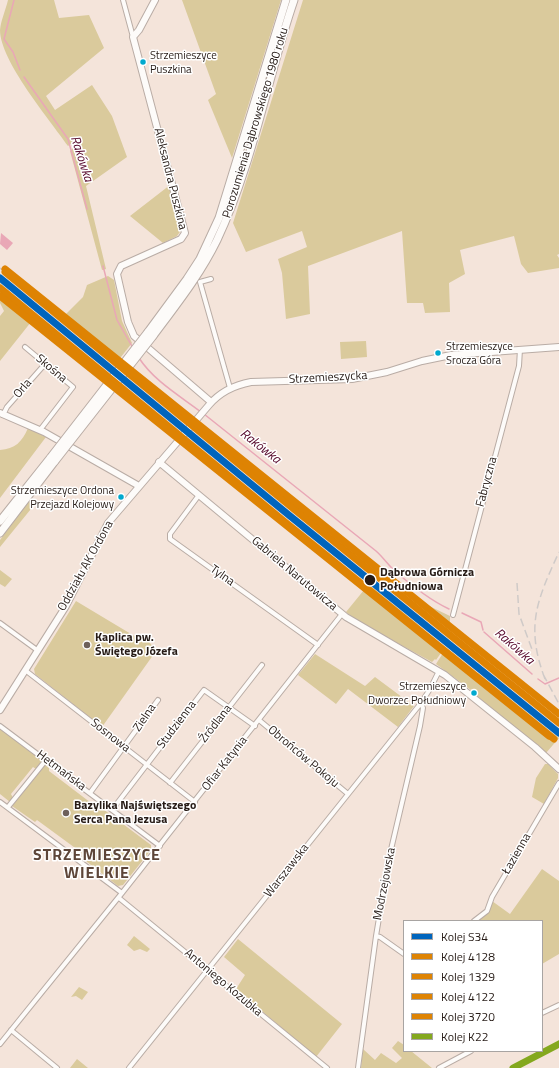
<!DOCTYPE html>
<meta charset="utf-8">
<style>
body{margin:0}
#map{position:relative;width:559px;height:1068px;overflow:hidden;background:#f4e4da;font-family:"Titillium Web",sans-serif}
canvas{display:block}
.legend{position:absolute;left:403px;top:920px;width:140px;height:132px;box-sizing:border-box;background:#fff;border:1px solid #a8a4a2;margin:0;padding:5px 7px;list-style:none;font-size:12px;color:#261b16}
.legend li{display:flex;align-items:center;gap:8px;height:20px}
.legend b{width:20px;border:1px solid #a8a4a2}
</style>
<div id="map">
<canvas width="559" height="1068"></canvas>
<ul class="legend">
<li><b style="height:5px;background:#0065bd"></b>Kolej S34</li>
<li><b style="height:5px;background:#de8303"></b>Kolej 4128</li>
<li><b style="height:5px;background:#de8303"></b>Kolej 1329</li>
<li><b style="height:5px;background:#de8303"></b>Kolej 4122</li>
<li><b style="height:5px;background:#de8303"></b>Kolej 3720</li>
<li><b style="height:5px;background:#84a81e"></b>Kolej K22</li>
</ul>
</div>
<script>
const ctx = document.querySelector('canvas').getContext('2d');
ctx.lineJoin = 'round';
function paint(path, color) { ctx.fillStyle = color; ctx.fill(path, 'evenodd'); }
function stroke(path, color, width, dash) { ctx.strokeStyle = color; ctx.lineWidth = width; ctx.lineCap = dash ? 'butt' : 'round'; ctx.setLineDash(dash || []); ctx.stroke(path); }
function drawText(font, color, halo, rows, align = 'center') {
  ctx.font = font + ' "Titillium Web",sans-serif'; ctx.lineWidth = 3; ctx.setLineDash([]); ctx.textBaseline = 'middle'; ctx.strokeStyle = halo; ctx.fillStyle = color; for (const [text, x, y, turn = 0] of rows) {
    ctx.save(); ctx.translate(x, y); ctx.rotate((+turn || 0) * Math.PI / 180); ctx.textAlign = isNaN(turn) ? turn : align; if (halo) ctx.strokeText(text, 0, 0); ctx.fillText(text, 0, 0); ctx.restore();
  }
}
paint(new Path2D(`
 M8,0H54L59,18L89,15L104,48L46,96L55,110L92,85L112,116L127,157L86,186L106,269L102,270L70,151L75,146L72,143L68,146C50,120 0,61 0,30C1,20 6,9 8,0Z
 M182,0H281L232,158L208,100L216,94Z
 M303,0H559V254L557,255L559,258V268L528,273L521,264L514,236L460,250L465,274L449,283L450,312L425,313L423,303H407L402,231L308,266L310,314L286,319L282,273L278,259L307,247L302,231L246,252L233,223Z
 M170,185L182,229L177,236L163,243L130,216Z
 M108,276L114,280L122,321L132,343L117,362L62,318L83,297L87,285Z
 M0,283L78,349L74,355L31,322L0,361V316L4,311L0,303Z
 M366,341L367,357L341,359L340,342Z
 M28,428L46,437L0,498V450C15,449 22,442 28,428Z
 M30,500L35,504L0,547V540Z
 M0,570L12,579L5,587L0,584Z
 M372,587L420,626L441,653L436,660L435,659L432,662L359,622L346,612L364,590Z
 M76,601L141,640L144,635L156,651L102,727L35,674L34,669Z
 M427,605L450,616V625Z
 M426,632L462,660L460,664L475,676L478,673L559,738L546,753L478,697L472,689L471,690L436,664L443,653Z
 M315,654L365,686L375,677L414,706L398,727L348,689L336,704L298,675Z
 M0,728L42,761L36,769L33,767L11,794L13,798L10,802L0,794Z
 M545,764H548L558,774V778L544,804L532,797L536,778Z
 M45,765L49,768V771L99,809H103L151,845V850L123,885L118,886L82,858V853L37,820L35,822L12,806Z
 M542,869L559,881V954L542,964V921H478L489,911L492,901L510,914Z
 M134,936L150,949L147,952L140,949L134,951L127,945Z
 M238,939L342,1024L316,1057L236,989L245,975L224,957Z
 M79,987L88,992L82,1000L76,996L71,997Z
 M398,1041L404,1045V1051H411L432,1068H361L363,1049L375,1060L381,1053L396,1063L402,1058L392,1048Z
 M77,1059L88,1068H70Z`), '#daca9c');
paint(new Path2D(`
 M1,233L13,243L7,250L0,244Z`), '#e9a7b6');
stroke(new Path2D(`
 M14,0L4,39L13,52L20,70
 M24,77L68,139L87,209
 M103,266L117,320L133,348
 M139,358C154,381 180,396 201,412
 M204,414L376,551C383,557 388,565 395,571C412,586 430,600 449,609
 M462,613L481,622L483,630
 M484,632L532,674
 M538,679L545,684L559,678`), '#e9a7b6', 1.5);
const street = new Path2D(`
 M123,0L133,37
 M211,279L200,282L230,388
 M25,347L73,387L40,430
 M3,415L7,407L45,364
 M199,495L170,534V539L318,645
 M453,615L519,366L520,349
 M0,623L37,650
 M25,670L195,802
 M259,720L348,794
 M0,726L160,846
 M170,783L262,665
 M90,793L158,700
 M0,802L122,893
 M8,807L46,760
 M112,810L204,690L255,726
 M119,898L327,1068
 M474,921L487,911L492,897L559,783
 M376,936L380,937L404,954
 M542,1013L559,1005
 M11,1030L57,1068
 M0,1044L122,893L342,614
 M129,1068L421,703L430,689L439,671
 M358,1068L376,936L389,858L420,726L423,708L421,703
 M439,1068L471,1051`);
const secondary = new Path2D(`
 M155,0L139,30L133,37L185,233L181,239L121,266L117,274L128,322L134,336L211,402
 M0,413L44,432L139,486
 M159,462L346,617L445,675L535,747L559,769
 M0,710L66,606L108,523L209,405C220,392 235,385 251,382L352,379L387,372L422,361L451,355L559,347`);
const primary = new Path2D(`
 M148,332L187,279L200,259L219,218L286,0
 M153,336C176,305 200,275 217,240C253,164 267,79 294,0
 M0,521L51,457
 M0,533L55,461`);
stroke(street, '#b9aca5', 6);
stroke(secondary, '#b9aca5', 8);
stroke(primary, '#b9aca5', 9);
stroke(street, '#fdfbf9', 4);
stroke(secondary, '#fdfbf9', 6);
stroke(primary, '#fdfbf9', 7);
stroke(new Path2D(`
 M0,268L318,526
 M362,561L396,584L559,715
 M517,583L519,614L533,652
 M543,674L559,704
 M545,679C525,626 537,600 559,552`), '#cfcac8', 1.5, [8, 4]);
const primaryBridge = new Path2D(`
 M51,457L148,332
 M55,461L153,336`);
stroke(primaryBridge, '#b9aca5', 9, []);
stroke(primaryBridge, '#fdfbf9', 7);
stroke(new Path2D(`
 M0,278L290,516L559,733`), '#0065bd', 7);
stroke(new Path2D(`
 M0,288L285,522L554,739`), '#de8303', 7);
stroke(new Path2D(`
 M5,272L295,510L559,723`), '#de8303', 7);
stroke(new Path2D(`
 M5,269L559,714`), '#de8303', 7);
stroke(new Path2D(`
 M0,296L549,736`), '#de8303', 7);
stroke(new Path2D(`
 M513,1068L559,1044`), '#84a81e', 7);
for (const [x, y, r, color] of [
 [143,62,3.5,"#00a9ce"],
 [438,353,3.5,"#00a9ce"],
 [121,497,3.5,"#00a9ce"],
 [370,580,6,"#261b16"],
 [87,645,4,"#6e615b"],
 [474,693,3.5,"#00a9ce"],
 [66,813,4,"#6e615b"]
]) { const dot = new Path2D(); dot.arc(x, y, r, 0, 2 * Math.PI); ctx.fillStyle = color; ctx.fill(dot); stroke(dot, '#fff', 1.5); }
drawText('11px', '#261b16', '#fff', [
 ["Strzemieszyce",150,56],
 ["Puszkina",150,70],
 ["Strzemieszyce",446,347],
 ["Srocza Góra",446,361],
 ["Strzemieszyce Ordona",114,491,"right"],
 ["Przejazd Kolejowy",114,505,"right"],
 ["Strzemieszyce",466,687,"right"],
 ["Dworzec Południowy",466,701,"right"]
], 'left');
drawText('12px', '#261b16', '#fff', [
 ["Porozumienia Dąbrowskiego 1980 roku",256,123,-73],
 ["Aleksandra Puszkina",170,179,76],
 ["Skośna",51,369,40],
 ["Strzemieszycka",328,378,-3],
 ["Orla",23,389,-49],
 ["Fabryczna",487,482,-75],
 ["Oddziału AK Ordona",86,566,-61],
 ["Gabriela Narutowicza",294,574,40],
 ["Tylna",222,576,35],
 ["Zielna",145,718,-56],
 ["Źródlana",216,724,-52],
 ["Studzienna",177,725,-53],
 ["Sosnowa",110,736,38],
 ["Obrońców Pokoju",303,757,40],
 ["Ofiar Katynia",225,764,-52],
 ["Hetmańska",61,771,37],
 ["Łazienna",517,854,-60],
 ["Warszawska",287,871,-52],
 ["Modrzejowska",385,884,-79],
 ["Antoniego Kozubka",223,983,40]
]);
drawText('bold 12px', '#261b16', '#fff', [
 ["Dąbrowa Górnicza",380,573],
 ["Południowa",380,587]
], 'left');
drawText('bold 12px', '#261b16', '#fff', [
 ["Kaplica pw.",95,638],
 ["Świętego Józefa",95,652],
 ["Bazylika Najświętszego",74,806],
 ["Serca Pana Jezusa",74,820]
], 'left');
drawText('italic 13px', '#540528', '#fff', [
 ["Rakówka",81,159,72],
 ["Rakówka",260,447,38],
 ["Rakówka",514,647,41]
]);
ctx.letterSpacing = '1px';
drawText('bold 16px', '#5d4538', '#fff', [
 ["STRZEMIESZYCE",97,856],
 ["WIELKIE",97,874]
]);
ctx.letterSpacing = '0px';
</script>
